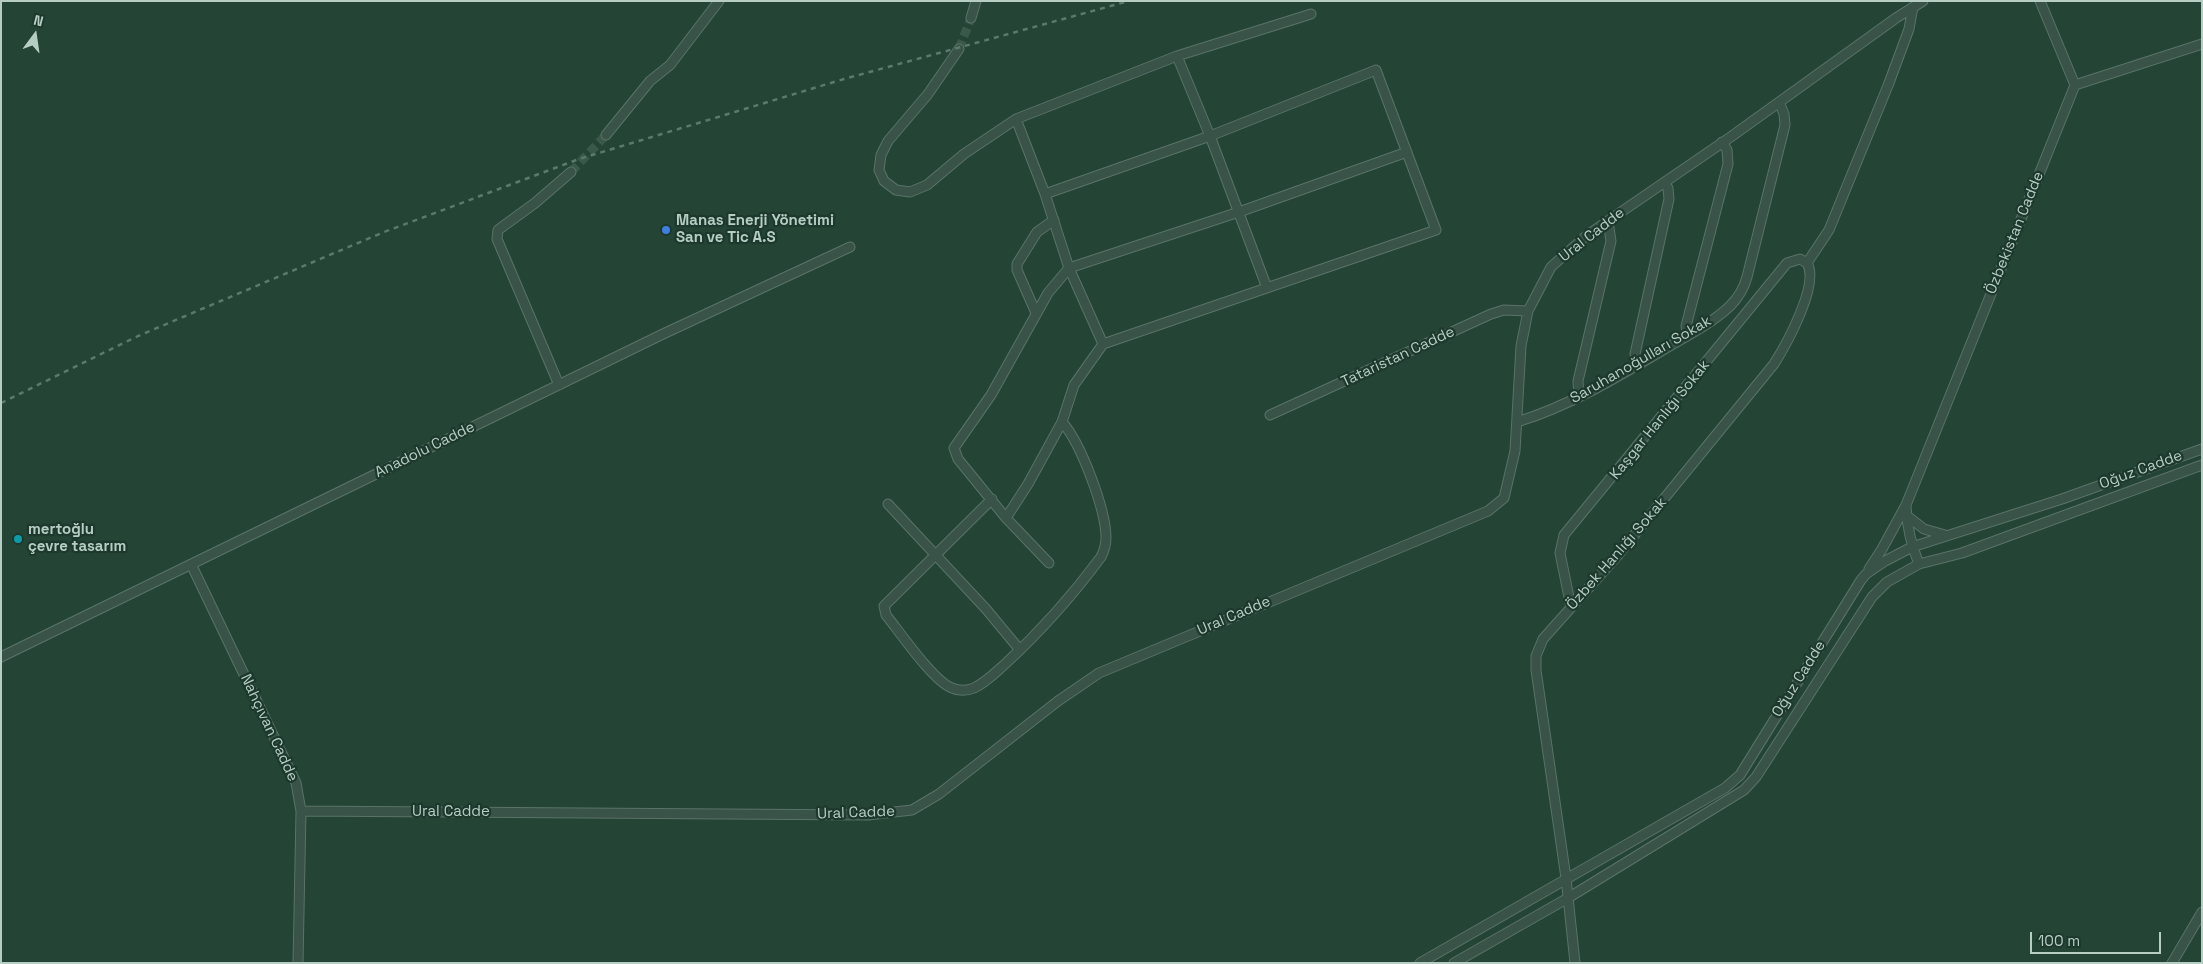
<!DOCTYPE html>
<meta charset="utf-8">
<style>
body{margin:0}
#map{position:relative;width:2203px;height:964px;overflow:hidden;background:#244436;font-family:"Space Grotesk",sans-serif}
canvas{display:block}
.frame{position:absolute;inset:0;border:2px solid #b6cdc4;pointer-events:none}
.north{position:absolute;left:10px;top:10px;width:50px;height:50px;-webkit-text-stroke:4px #1d382d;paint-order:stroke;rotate:14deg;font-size:14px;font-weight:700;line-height:20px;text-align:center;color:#b6cdc4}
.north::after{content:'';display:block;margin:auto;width:18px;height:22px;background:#b6cdc4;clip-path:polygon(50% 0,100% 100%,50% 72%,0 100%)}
.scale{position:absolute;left:2030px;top:932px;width:131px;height:22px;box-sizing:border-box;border:2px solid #b6cdc4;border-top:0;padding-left:6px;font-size:15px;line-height:18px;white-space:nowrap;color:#b6cdc4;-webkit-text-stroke:4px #1d382d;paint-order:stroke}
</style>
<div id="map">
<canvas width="2203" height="964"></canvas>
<div class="frame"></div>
<div class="north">N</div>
<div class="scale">100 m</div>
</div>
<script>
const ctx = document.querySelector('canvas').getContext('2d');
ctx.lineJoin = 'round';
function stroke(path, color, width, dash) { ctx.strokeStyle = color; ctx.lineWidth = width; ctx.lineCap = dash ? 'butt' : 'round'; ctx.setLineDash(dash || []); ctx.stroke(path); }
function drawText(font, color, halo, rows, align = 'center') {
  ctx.font = font + ' "Space Grotesk",sans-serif'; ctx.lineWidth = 4.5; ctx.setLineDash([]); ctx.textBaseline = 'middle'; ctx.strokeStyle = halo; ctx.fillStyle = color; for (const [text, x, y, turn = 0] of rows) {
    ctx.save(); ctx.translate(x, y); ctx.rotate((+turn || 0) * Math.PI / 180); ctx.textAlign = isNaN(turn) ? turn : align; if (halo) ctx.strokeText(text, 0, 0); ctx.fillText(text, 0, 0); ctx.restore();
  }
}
stroke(new Path2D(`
 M959,49L971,18
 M571,172L606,135`), '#3a594b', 9, [9, 4.5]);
const minor = new Path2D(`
 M2040,1L2075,85
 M971,18L976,1
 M959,49L928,94L888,141L881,155L879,170L884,181L896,190L910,192L927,185L964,154L1016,119L1177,56L1311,14
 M1177,56L1210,136L1267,288
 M1016,119L1045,194L1069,268L1103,344
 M606,135L650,81L670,65L719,1
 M1807,263L1829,230L1889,83L1909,29L1913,7
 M1036,313L1017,270V264L1037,232L1054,220
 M1688,335L1686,326L1728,164L1727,150L1722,142
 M1637,366L1635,354L1669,199L1668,188L1664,183
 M559,385L497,239L498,230L535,203L571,172
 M1579,397L1578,381L1611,241L1608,221
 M1270,415L1491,314L1504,310L1528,311
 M1517,422C1569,406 1616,378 1663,350C1685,337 1711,324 1730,306C1738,298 1744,288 1747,277L1785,125L1784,114L1779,102
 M992,499L884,606L886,615C899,631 934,682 952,688C958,691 967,691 974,688C985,683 995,673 1004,665C1040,632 1072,596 1101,557C1104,551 1106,545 1106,538C1106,510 1081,443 1062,422
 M888,504L986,609L1020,650
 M1906,506C1907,527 1911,545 1919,564
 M1906,515L1924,529L1945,535
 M1006,518L1028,484L1062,422L1074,385L1103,344L1436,230L1376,70L1210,136L1045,194
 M1049,563L1006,518L958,459L954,448L991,395L1048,293L1069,268L1239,212L1407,152
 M191,564L296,783L301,811L298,963
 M1869,569L1882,549L1906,505L2075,85L2202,44
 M1571,607L1560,553L1564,535L1787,263L1800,259L1807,263
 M1,657L663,334L850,247
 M301,811L868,815L912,810L939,794L1058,701L1099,673L1488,511L1504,498L1515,451L1521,346L1528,311L1551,267L1586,236L1732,136L1896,18L1923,1
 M1420,963L1725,788L1740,775L1861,580L1866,574L1885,561L1912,547L2062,499L2202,449
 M1454,963L1568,898L1744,790L1756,777L1872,597L1887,582L1919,564L1962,553L2202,465
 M1575,963L1566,878L1536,670V656L1543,639L1618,555L1774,364C1786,345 1820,284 1807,263
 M2172,963L2202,912`);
stroke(minor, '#5a7369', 11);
stroke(minor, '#395348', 9);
stroke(new Path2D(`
 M1,403L138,336L384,232L579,159L844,79L1129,1`), '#5a7a6d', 2.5, [5, 5]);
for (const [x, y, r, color] of [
 [666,230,5,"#3f7fe0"],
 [18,539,5,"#0f9aa8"]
]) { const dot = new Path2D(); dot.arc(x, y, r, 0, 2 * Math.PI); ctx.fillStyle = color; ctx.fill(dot); stroke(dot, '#1d382d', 2); }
drawText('bold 15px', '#b6cdc4', '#1d382d', [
 ["Manas Enerji Yönetimi",676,221],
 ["San ve Tic A.S",676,238],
 ["mertoğlu",28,530],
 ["çevre tasarım",28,547]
], 'left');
drawText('15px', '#b6cdc4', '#1d382d', [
 ["Özbekistan Cadde",2015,233,-68],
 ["Ural Cadde",1592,235,-38],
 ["Tataristan Cadde",1398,357,-25],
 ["Saruhanoğulları Sokak",1641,360,-30],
 ["Kaşgar Hanlığı Sokak",1660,420,-51],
 ["Anadolu Cadde",425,450,-26],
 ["Oğuz Cadde",2141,470,-20],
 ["Özbek Hanlığı Sokak",1617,554,-49],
 ["Ural Cadde",1234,616,-23],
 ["Oğuz Cadde",1799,679,-58],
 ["Nahçıvan Cadde",269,728,65],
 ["Ural Cadde",451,812],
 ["Ural Cadde",856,813,-2]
]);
</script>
